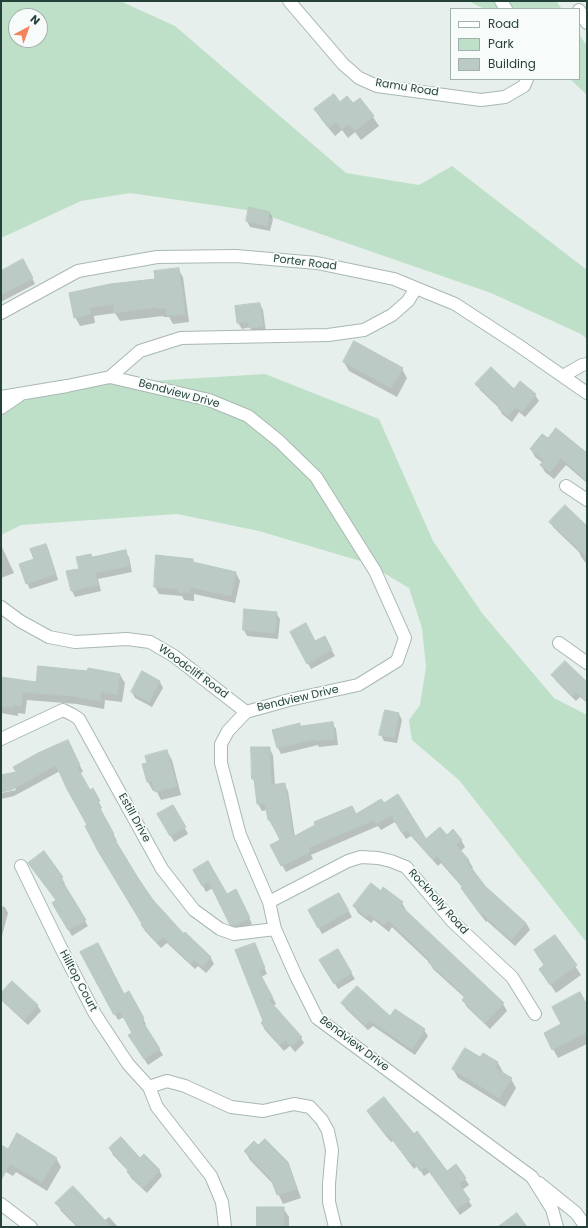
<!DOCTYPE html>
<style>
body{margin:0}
#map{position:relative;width:588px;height:1228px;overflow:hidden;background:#e6efeb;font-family:Poppins,sans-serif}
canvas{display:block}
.frame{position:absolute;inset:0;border:2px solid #24423a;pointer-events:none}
.legend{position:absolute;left:450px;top:8px;width:130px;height:72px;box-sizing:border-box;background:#f7fbf9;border:1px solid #a3b1ad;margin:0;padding:5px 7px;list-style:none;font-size:12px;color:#24423a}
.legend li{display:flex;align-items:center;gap:8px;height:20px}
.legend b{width:20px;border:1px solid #a3b1ad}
.north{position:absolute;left:8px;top:8px;width:40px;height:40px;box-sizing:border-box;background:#f7fbf9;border:1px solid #a3b1ad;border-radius:50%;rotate:41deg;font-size:11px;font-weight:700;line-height:16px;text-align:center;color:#24423a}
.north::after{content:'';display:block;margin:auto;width:14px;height:18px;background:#f4845f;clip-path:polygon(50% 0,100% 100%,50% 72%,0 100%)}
</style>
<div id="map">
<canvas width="588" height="1228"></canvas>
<div class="frame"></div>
<ul class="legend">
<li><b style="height:5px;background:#fff"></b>Road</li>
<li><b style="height:11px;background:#bfe0c8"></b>Park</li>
<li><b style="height:11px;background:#bbcac4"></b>Building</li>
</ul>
<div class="north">N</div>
</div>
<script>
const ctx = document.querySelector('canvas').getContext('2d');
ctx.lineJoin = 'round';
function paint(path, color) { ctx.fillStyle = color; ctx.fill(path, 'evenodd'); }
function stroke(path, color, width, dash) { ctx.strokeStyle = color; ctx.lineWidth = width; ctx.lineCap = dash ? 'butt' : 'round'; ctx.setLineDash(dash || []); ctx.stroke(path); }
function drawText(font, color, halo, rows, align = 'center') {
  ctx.font = font + ' Poppins,sans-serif'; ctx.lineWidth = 3.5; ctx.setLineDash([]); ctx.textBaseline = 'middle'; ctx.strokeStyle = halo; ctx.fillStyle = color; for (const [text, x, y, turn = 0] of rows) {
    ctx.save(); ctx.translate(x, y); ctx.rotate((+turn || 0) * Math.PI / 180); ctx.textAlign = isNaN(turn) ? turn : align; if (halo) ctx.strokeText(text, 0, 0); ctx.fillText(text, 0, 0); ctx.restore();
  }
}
paint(new Path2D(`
 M1,1H120L175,26L346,173L419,185L452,166L587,270V339L581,334L491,293L254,211L130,193L81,201L1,238ZM16,16H40V40H16Z
 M469,1H556L562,9H484Z
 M579,34L587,46V95L570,79H579Z
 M265,374L379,419L433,541L482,613L554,698L587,715V943L459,780L412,740L409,720L420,705L426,667L422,628L409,588L367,563L259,531L177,514L21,525L1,535V403L86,385Z`), '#bfe0c8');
paint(new Path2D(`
 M360,99L373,117L379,126L361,140L355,132L348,138L342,130L335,136L321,119L316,110L339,103L353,105Z
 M270,213L273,219L270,231L250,227L247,221Z
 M26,266L35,284L1,302V272Z
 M178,269L183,277L189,322L173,324L169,317H164L163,316L120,321L115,313L94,316L95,323L80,326L75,317L111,285L156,280Z
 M260,304L263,310L266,332L254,334L250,327L242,329L238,323Z
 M344,362L402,369L407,378L397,397L349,371Z
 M477,384L514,390L535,395L539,401L525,417L519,412L512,422L502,414L499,408L480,390Z
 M548,440L587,454V483L566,465L554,479L545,472L541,465L543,463L535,457L531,449Z
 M550,522L587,527V565L582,558L579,552L554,528Z
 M1,545L14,573L1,578Z
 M46,545L49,551L58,580L30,589L27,583L35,560Z
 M125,551L129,557L132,572L98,579L101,591L75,597L72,591L80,569L92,558Z
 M192,560L195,564L236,573L240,581L235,603L194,594V601L184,600L182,596L159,594L155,587Z
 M276,613L280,619L278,639L247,636L244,630Z
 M291,632L315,642L324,637L335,656L311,669Z
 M143,672L160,682L163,688L152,707L135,698L132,692Z
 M120,675L125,683L122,702L105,700L104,709L77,704L27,700L25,714L18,713V716L1,713V678L37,683Z
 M552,675L587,683V701L586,702L580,697L576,701L556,681Z
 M399,714L402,720L397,743L384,741L381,735Z
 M332,723L336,729L338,745L319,747L318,745L281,754L278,748L274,731Z
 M68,741L83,772L80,773L90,791L92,790L102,808L100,809L117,841L115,842L153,901L184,935L185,934L211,958L214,964L206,973L198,966L195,969L167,943L161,948L145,931L142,925L143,924L60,771L14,796L1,799V793L16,790L15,788L1,791V776L18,773Z
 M269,748L273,755L275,785L284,784L288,791L295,837L384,804L426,840L447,836L461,840L465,847L461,851L469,861L473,868L471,869L484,887L526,923L530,930L515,946L487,921L486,922L466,895L463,888L441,863L438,866L411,836L406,839L395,822L381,830L378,826L311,855L313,859L286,872L282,865V840L274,826L273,827L269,820L267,810L262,811L258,804L255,783L253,779Z
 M167,751L172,760L181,795L161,800L156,790L153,791L148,782V764Z
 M173,806L188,834L174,842L159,814Z
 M33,869L62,878L65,884L63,885L88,926L72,936L53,903L57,901Z
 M194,870L226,895L239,896L252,924L237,931L234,930L213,888L206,892Z
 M381,892L402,903L406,910L405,911L503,1004L507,1011L490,1029L467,1007L463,1000L465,998L433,969L429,962L392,927L389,932L374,920L371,923L358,913L354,906Z
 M339,894L352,917L322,934L309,910Z
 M1,906L5,907L8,913L1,940Z
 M555,936L581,975L556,993L540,969L545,966L535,951Z
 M254,944L267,974L261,977L276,1004L273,1006L301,1038L304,1043L295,1052L290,1046L284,1051L265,1030L262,1024L265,1021Z
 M337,950L355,979L338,989L321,960Z
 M81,952L124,995L129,993L146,1024L144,1026L163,1055L148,1065L133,1042V1034L124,1017L118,1020Z
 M1,995L37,1005L41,1011L28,1025L3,1002L1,999Z
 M342,1003L390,1018L395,1010L424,1030L428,1036L415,1055L373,1026L368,1030L346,1009Z
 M587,1006V1044L558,1058L553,1049L562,1025Z
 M480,1059L498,1063L503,1072L502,1073L511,1079L516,1088L505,1107L458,1078L453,1069Z
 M371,1117L414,1135L447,1172L456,1165L469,1185L462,1190L472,1206L460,1215L430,1172L424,1176L417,1166L414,1169L393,1141L391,1142Z
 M1,1146L8,1150L56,1158L61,1167L47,1191L16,1172L13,1176L1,1169Z
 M110,1149L140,1159L159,1170L162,1176L147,1193L131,1178L128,1172H129L113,1155Z
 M245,1151L287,1163L292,1173L301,1198L283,1204L274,1185L250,1160Z
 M57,1203L104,1221L109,1217L118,1227H77L61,1211Z
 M283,1208L289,1217V1227H258Z`), '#0003');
const building = new Path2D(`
 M334,94L340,102L347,96L353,103L360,98L374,116L355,131L349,124L342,129L336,122L329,128L314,109Z
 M249,207L270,212L267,226L246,221Z
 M23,259L33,278L1,295V271Z
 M179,268L185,314L167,316L166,308L158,309V307L114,313L113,304L89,308L91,314L74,318L69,293L110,284L155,279L154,271Z
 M260,303L263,326L249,328L248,322L237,323L235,306Z
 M354,341L403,368L391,388L343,362Z
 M491,367L514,389L520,381L536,394L522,412L516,407L508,416L498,408L499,406L475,384Z
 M556,428L587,453V481L561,458L550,472L540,465L544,460L530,449L542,434L548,438Z
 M565,505L587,526V557L549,522Z
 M46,544L56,574L26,584L19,564L34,559L30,549Z
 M126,550L129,566L95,573L98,585L71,591L66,571L79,569L76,557L91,554L92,557Z
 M156,555L193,559V562L236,572L231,596L190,587V593L178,592L179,589L154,587Z
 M244,609L277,612L275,633L243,630Z
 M306,623L315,641L325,636L332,650L307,664L290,632Z
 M565,661L587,682V702L576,692L573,696L551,675Z
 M38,666L87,671L88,668L120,674L117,695L101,692L100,701L72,696L23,692L21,706L14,705L13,708L1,706V677L36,682Z
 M142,671L160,681L149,702L131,692Z
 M385,710L399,713L394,738L379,735Z
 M333,722L335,739L315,741V739L277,748L272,730L300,723V726Z
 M68,740L80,765L77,767L90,790L93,788L100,801L97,803L114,834L112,835L138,878L153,900L184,934L185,932L211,957L202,967L194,960L191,964L163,937L157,943L141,925L142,924L98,851L85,826L87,825L67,789L56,765L11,790L1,792V775L16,772L13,767L38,753Z
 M251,747H270L271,785L285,783L293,837L315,825L314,822L352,806L356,814L381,799L384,803L398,794L426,839L440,827L447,835L453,829L462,840L456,845L469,860L467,862L485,886L526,923L511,940L483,914L481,915L461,888L463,886L437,856L433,860L407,830L402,833L391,815L376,824L374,820L308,848L310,852L281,866L270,845L280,840L270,820H268L265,803L257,804L254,779H252Z
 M167,750L177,786L155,792L152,781L147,782L142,764L147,763L145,756Z
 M173,805L186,827L170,836L157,814Z
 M44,851L63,877L61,879L86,920L68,930L52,903L56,900L28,863Z
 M208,861L227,894L236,889L250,918L233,926L230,925L209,882L202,886L193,870Z
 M371,883L381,891L383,887L403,902L400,905L504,1003L485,1023L462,1000L465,996L428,962L430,960L388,920L384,925L369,914L367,917L353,906Z
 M339,893L349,911L318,928L308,910Z
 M555,935L577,965L550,985L539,969L544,965L534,950Z
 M98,943L124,994L129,991L144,1018L141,1019L160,1049L144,1059L128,1035L132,1033L120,1011L114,1015L80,952Z
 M255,943L265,968L258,970L273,998L269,1000L302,1037L291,1046L286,1040L280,1045L261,1023L263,1021L235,950Z
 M338,949L352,973L334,984L319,960Z
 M12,981L38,1005L24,1020L1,999V993Z
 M357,986L390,1016L395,1009L425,1029L412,1049L369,1020L365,1025L341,1003Z
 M580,992L587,1005V1032L552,1050L544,1033L561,1024L552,1007Z
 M465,1048L480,1057L483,1053L498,1062L495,1068L512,1078L499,1098L452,1069Z
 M384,1097L414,1134L417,1131L447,1171L456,1164L466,1178L459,1184L470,1200L456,1209L426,1167L420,1171L413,1161L410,1163L389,1135L387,1137L367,1111Z
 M17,1133L57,1158L42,1182L10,1164L1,1180V1145L8,1149Z
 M121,1137L140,1158L144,1154L160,1170L143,1188L127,1172L128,1170L109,1148Z
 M265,1139L288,1162L297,1189L277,1195L271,1179L244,1151L254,1141L258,1145Z
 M73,1186L111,1227H79L55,1203Z
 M257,1207H284V1227H257Z
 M517,1213L527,1227H498Z`);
paint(building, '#bbcac4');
stroke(building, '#b8c9c2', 1);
const minor = new Path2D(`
 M289,1L343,64L359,78L377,86L481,100L505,97L524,86L527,79
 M501,1L506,9
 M579,10L587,23
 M1,313L78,271L157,257L236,256L317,263L394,279L455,304L518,345L587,393
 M563,376L582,365L587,364
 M110,377L140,351L181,338L328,335L364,330L392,315L408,301L416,288
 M1,397L67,386L110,377L209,400L248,416L279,441L316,477L375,571L405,638L397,661L358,685L289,700L246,712L228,731L221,744V763L240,835L269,902L275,929L296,976L317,1018L532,1177L552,1209L557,1227
 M1,408L20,395
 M566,486L587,500
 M1,607L20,621L49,637L75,642L127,639L150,642L174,656L246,712
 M559,643L587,663
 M1,739L63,710L73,715L79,719L162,869L194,910L220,929L234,934L275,929
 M21,866L61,948L95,1014L128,1064L149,1087L157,1107L211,1176L222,1202L225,1227
 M269,902L348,861L361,857L378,858L391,861L406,867L453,922L512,977L535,1014
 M149,1087L167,1081L185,1086L231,1107L263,1111L294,1104L310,1107L322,1120L328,1131L332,1150L329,1184V1202L335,1227
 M539,1183L576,1213L586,1227
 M1,1204L31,1227`);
stroke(minor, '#a8b8b2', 14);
stroke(minor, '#fff', 12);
drawText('11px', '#24423a', '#f7fbf9', [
 ["Ramu Road",407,88,9],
 ["Porter Road",305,263,7],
 ["Bendview Drive",179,394,15],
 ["Woodcliff Road",193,672,36],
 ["Bendview Drive",298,699,-13],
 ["Estill Drive",134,818,61],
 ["Rockholly Road",438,902,48],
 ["Hilltop Court",78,981,62],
 ["Bendview Drive",354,1044,37]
]);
</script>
